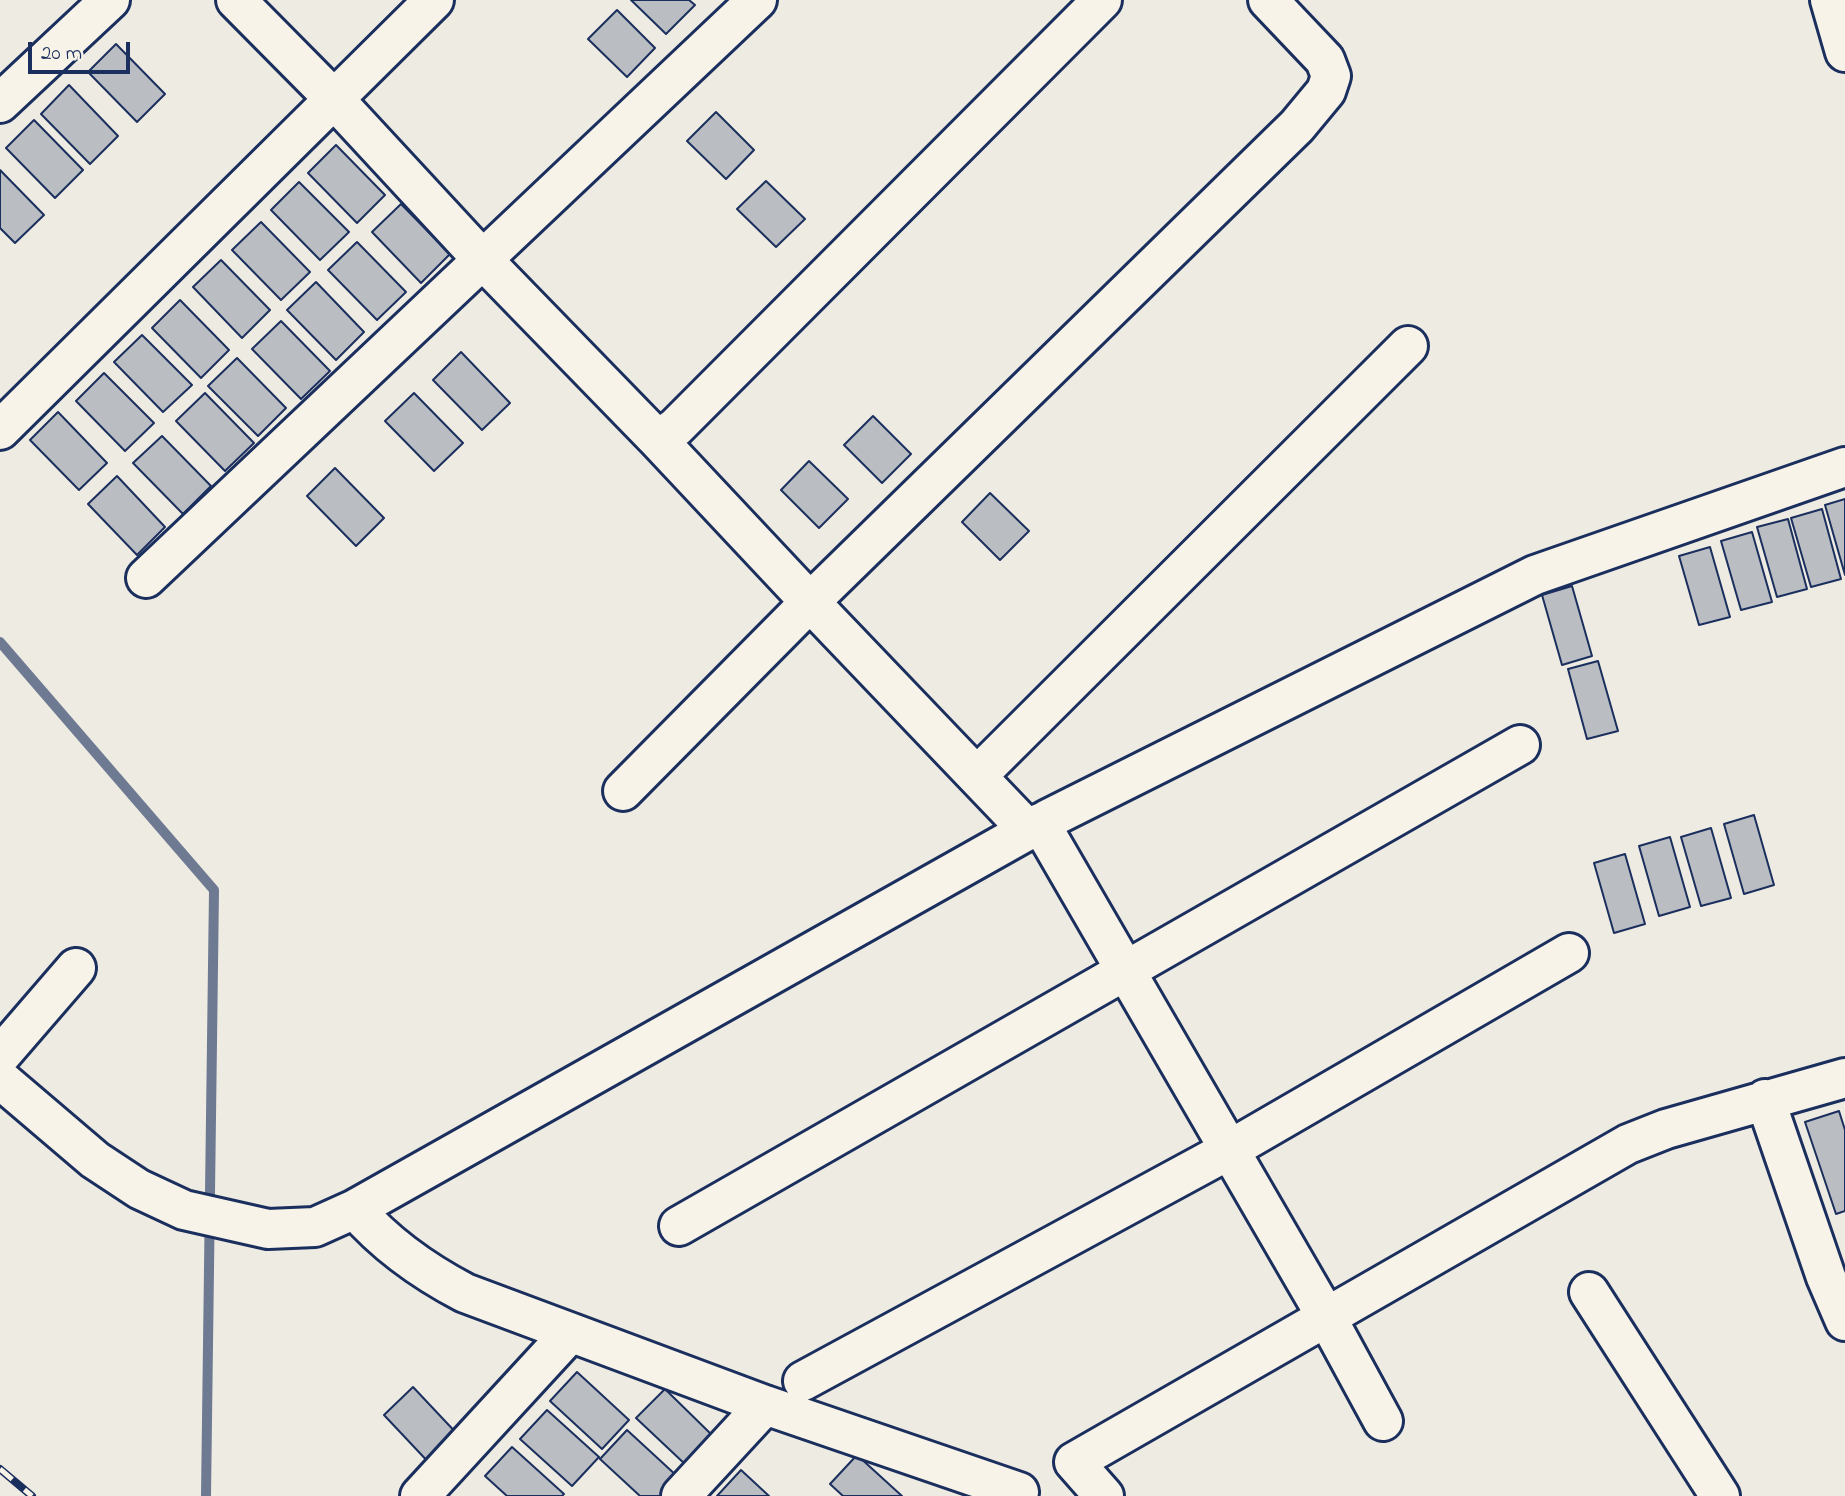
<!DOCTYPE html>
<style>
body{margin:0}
#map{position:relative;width:1845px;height:1496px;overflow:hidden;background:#eeebe2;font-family:"Indie Flower",sans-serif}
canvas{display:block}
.scale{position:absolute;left:28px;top:42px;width:102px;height:32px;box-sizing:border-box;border:4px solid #1b2f5e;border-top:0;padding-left:9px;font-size:21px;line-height:24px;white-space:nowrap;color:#1b2f5e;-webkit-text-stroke:5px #f7f3e8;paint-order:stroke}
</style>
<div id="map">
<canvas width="1845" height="1496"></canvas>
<div class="scale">20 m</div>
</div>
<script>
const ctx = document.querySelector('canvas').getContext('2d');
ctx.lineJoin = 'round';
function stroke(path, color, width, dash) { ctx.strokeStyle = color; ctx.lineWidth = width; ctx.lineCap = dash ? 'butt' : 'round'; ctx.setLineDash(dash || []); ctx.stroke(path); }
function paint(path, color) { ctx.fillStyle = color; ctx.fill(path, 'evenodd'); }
stroke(new Path2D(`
 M0,642L214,890L206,1496`), '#6e7992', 10);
const building = new Path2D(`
 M631,0H689L695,5L666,34Z
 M617,10L655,48L627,77L588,39Z
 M116,44L165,94L137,122L88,72Z
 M69,85L118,136L90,164L41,114Z
 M716,112L754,150L726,179L687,141Z
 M34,120L83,170L55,198L6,148Z
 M336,145L385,195L357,223L308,173Z
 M0,170L44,215L15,243L0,228Z
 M766,181L805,219L776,247L737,209Z
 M299,182L349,232L320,260L271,210Z
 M401,204L450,254L421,283L372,232Z
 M261,222L310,272L281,300L232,250Z
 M357,242L406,292L377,320L328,270Z
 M221,260L270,310L242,338L193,287Z
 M316,282L364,332L336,360L287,310Z
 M180,300L229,350L201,378L152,328Z
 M281,321L330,371L301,399L252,349Z
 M142,335L192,385L163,412L114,362Z
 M461,352L510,403L482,430L433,380Z
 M237,358L286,408L258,436L208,386Z
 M104,373L154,423L125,451L76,401Z
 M205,393L254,443L225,471L176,421Z
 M414,393L463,443L434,471L385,421Z
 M58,412L107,463L79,490L30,440Z
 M873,416L911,454L882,483L844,445Z
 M162,436L211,486L183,514L133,463Z
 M809,461L848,499L819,528L781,490Z
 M335,468L384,518L356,546L307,496Z
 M117,476L165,527L137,555L88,504Z
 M990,493L1029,531L1000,560L962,522Z
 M1845,499V575L1825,505Z
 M1822,509L1841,579L1811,587L1791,518Z
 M1788,519L1807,589L1777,597L1757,527Z
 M1752,532L1772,602L1741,610L1721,541Z
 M1710,547L1730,617L1699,625L1679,556Z
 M1572,586L1592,656L1562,665L1542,595Z
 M1598,661L1618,731L1587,739L1568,669Z
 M1754,815L1774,885L1744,894L1724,824Z
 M1711,828L1731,898L1701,906L1681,837Z
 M1670,837L1690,907L1659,916L1639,846Z
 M1625,854L1645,924L1614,933L1594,863Z
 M1839,1111L1845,1130V1211L1836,1214L1805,1122Z
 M577,1372L629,1420L602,1449L550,1401Z
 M413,1387L461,1438L432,1466L384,1415Z
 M665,1389L715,1438L687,1466L636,1418Z
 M547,1410L599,1457L572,1486L520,1439Z
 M627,1430L678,1477L661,1496H640L600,1459Z
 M512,1447L564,1494L562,1496H507L485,1476Z
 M857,1455L902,1496H843L830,1484Z
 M741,1470L769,1496H717Z`);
paint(building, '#babdc2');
stroke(building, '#1b2f5e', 2);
const minor = new Path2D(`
 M236,0L333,98L483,260L658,440L810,602L1028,830
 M1830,0L1845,52
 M0,103L110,0
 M0,430L434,0
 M658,440L676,427L1102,0
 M146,578L757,0
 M978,775L1408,346
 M623,791L810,602L1297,126L1326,91L1331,76L1325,60L1268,0
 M1040,823L1327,1318L1383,1421
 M0,1056L76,968
 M0,1079L95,1160L139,1189L184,1210L268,1229L315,1227L355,1209L1048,819L1535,575L1845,467
 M1765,1099L1826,1277L1845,1321
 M355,1209C386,1245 423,1271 465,1293L765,1405L1019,1492
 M679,1226L1520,745
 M1589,1292L1720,1496
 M803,1381L1229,1150L1569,953
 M420,1496L570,1333
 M681,1496L765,1405
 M1104,1496L1074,1462L1628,1144L1666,1129L1845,1078`);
stroke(minor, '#1b2f5e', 44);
stroke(minor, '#f7f3e8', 38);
const rail = new Path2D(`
 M0,1469L32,1496`);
stroke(rail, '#1b2f5e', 8);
stroke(rail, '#f7f3e8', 5, [16]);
</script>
